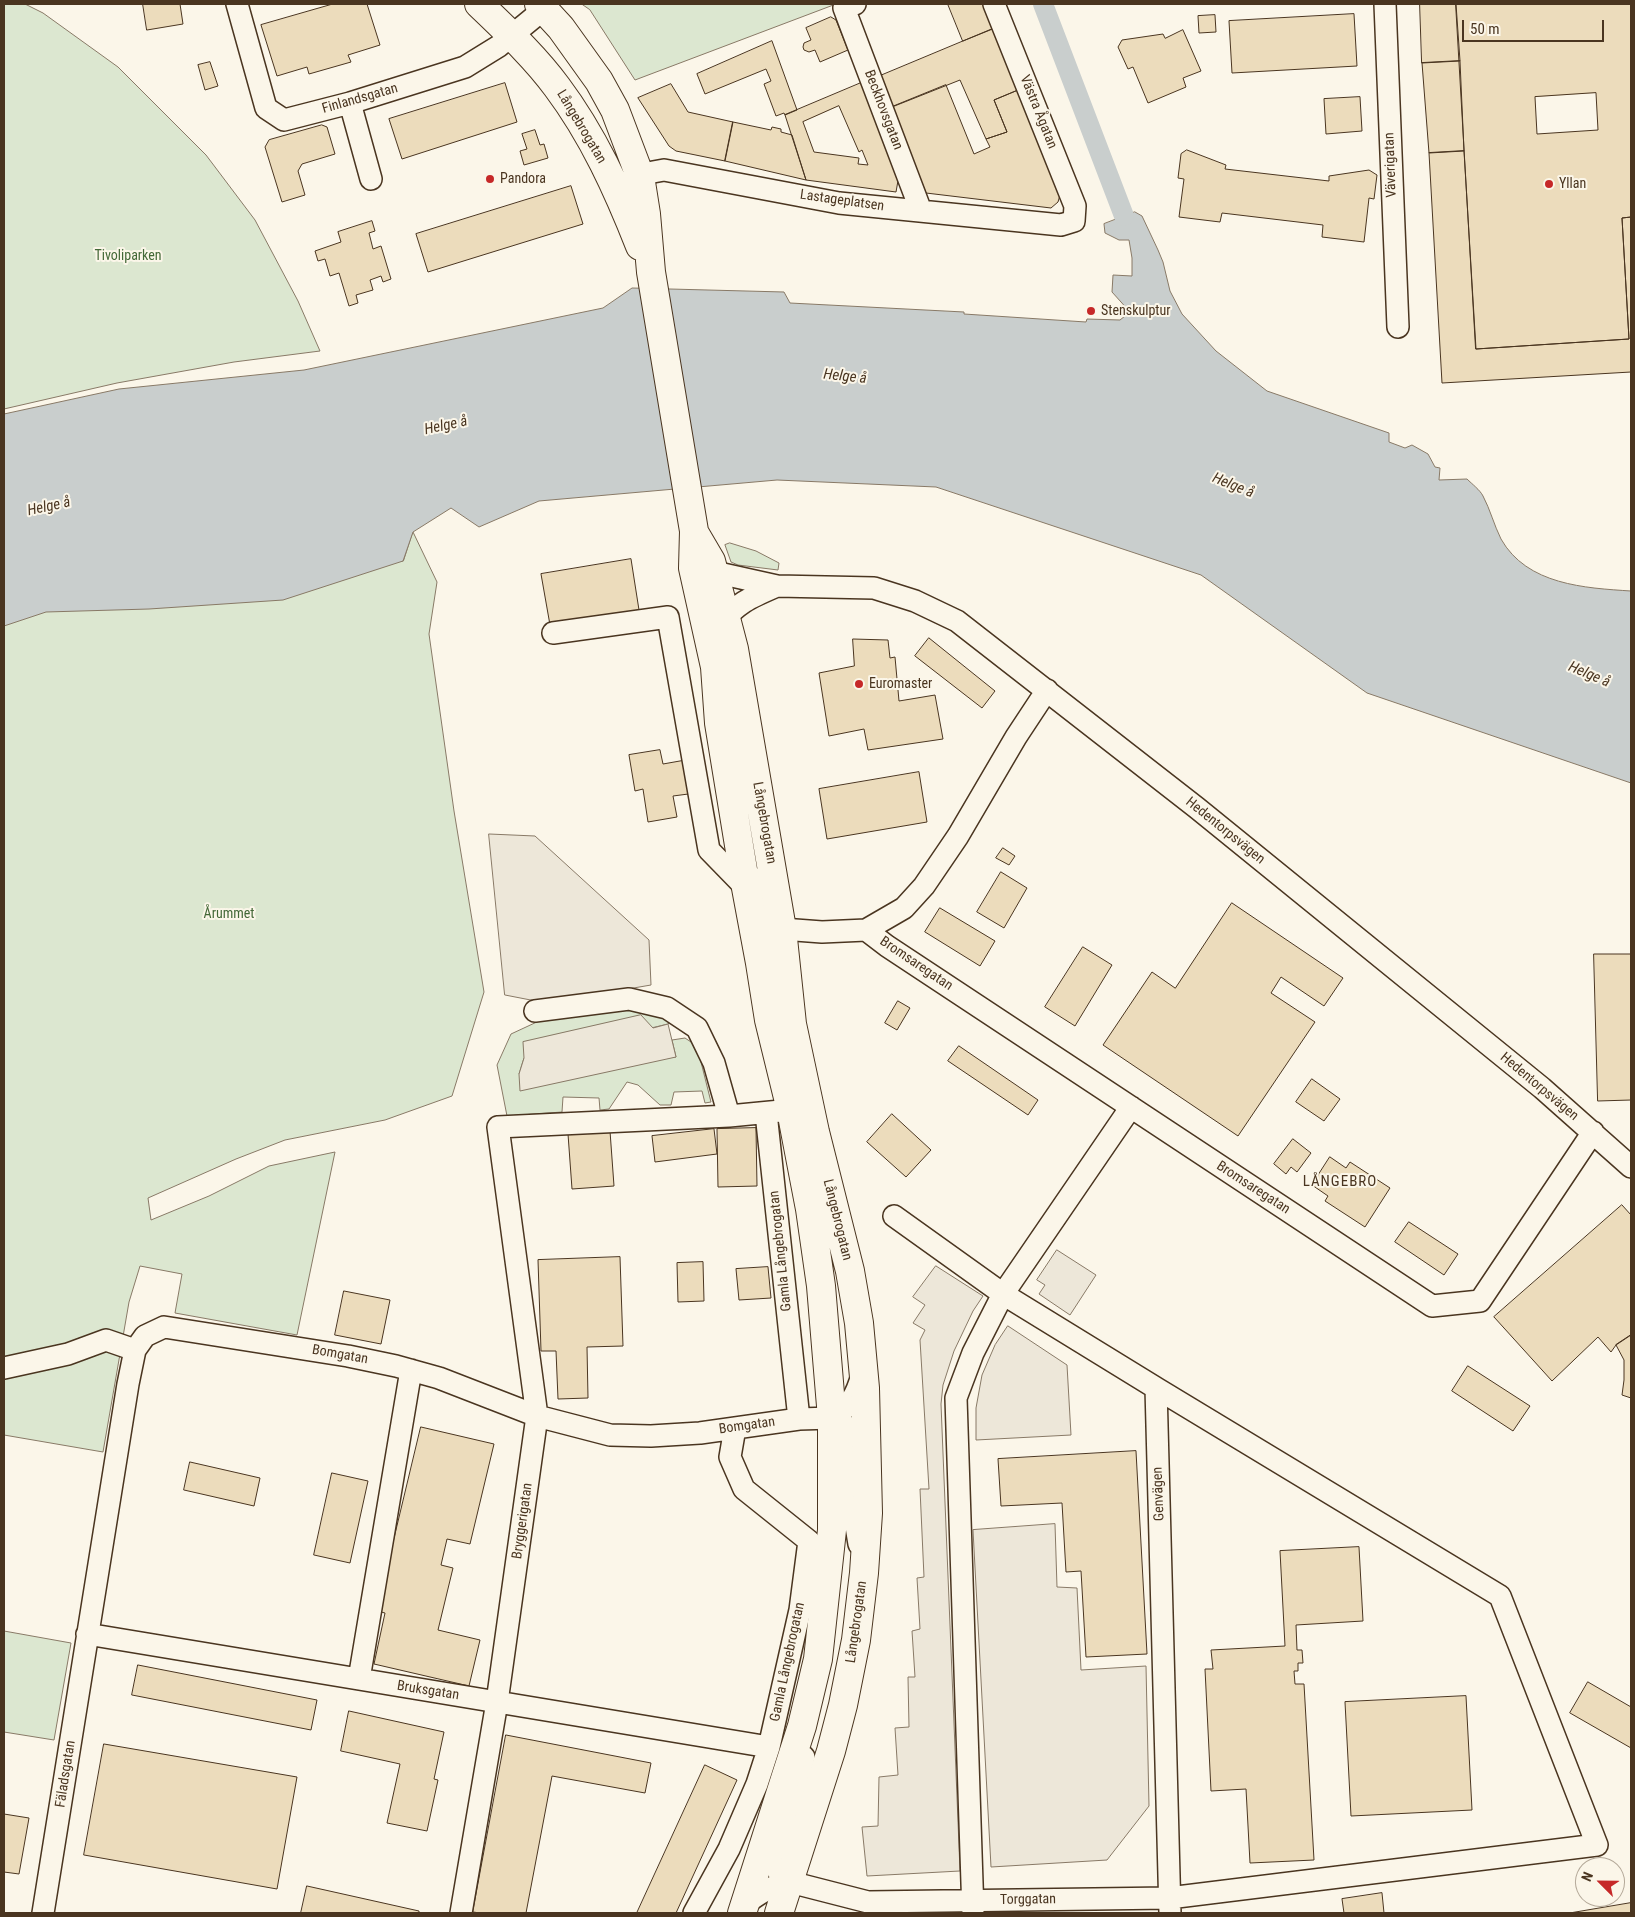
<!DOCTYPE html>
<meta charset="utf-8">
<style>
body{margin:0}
#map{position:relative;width:1635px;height:1917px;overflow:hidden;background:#fbf6e9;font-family:"Roboto Condensed",sans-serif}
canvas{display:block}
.frame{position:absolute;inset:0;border:5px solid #4a3520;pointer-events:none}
.north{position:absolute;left:1575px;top:1857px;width:50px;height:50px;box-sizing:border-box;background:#fbf6e9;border:1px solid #b4a999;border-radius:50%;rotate:293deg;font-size:14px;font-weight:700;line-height:20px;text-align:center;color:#4a3520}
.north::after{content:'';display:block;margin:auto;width:18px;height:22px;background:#c62828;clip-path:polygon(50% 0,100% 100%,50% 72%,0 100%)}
.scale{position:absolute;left:1462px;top:20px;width:142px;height:22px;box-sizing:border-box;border:2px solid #4a3520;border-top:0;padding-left:6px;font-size:15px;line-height:18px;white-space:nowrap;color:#4a3520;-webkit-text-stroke:4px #fbf6e9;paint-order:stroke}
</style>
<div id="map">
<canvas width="1635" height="1917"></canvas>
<div class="frame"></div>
<div class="north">N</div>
<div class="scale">50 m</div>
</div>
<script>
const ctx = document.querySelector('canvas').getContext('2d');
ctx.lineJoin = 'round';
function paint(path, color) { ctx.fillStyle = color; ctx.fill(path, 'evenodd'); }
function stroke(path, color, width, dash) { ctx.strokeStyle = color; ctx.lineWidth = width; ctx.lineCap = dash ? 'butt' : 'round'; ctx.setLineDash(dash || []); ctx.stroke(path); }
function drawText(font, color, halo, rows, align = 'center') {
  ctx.font = font + ' "Roboto Condensed",sans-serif'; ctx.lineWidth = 4; ctx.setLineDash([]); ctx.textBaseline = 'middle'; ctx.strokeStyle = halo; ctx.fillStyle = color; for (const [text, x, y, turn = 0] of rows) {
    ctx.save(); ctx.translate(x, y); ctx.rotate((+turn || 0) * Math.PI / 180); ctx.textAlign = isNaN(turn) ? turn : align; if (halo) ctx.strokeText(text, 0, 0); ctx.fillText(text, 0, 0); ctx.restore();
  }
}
const green = new Path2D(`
 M4,4H25L43,13L118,67L206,155L255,220L298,301L320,351L234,362L117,383L4,409Z
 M582,4H836L635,80L590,10Z
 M413,532L437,582L429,634L454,811L484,992L452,1096L385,1120L285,1140L236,1159L148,1198L151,1220L209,1196L269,1166L335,1152L297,1335L175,1313L182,1274L140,1266L129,1302L103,1452L4,1435V583L403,561Z
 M730,543L756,551L779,563L778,570L738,565L731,562L725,545Z
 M628,1005L672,1020L668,1024L524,1058L519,1074L676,1057L672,1040L685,1038L697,1046L711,1102L705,1103L702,1091L674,1092L671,1105H660L638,1085L627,1082L609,1109L600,1110L599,1098L563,1097L562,1112L507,1116L497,1065L511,1034L539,1021Z
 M4,1631L71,1643L54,1740L4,1732Z`);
paint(green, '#dce7d0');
stroke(green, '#887966', 1);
const parking = new Path2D(`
 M489,834L535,836L649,940L651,985L546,1003L505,995Z
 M641,1015L653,1028L668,1024L676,1057L520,1091L519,1074L524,1058L523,1042Z
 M1057,1250L1096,1275L1070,1315L1039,1294L1045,1285L1037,1280Z
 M936,1266L983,1296L973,1311L954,1351L943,1385L941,1404L960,1871L867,1876L862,1827L878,1826L879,1777L898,1775L895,1728L909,1727L908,1677H915L912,1631L920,1629L917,1578L924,1577L920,1489H929L920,1340L925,1330L913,1323L925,1305L913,1297Z
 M1008,1326L1067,1365L1071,1435L976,1440V1408L982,1375L995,1345Z
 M1055,1524L1057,1587L1077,1588L1081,1670L1146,1666L1149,1806L1107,1860L991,1867L973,1530Z`);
paint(parking, '#ede7d9');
stroke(parking, '#887966', 1);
const water = new Path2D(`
 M1135,212L1142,216L1158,250L1163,262L1170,291L1182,314L1216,351L1267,391L1389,433V442L1405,448L1412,445L1428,454L1435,467L1440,468L1439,480L1467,479C1472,484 1480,490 1483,496C1490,509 1494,525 1501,539C1527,585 1585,588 1631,591V783L1367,693L1201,575L936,487L777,480L539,501L479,527L451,508L413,532L403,561L283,600L149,609L46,612L4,626V414L119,389L304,370L603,308L632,288L784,292L790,303L964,312V314L1086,322L1087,319L1120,320L1130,312L1112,292L1113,275L1132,276V258L1129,240H1119L1105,233L1104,224Z`);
paint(water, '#c9cecd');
stroke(water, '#887966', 1);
stroke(new Path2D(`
 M1043,4L1124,216`), '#c9cecd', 20);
const building = new Path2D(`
 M143,4H180L183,24L147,30Z
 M333,4H367L380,45L348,55L351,62L309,74L307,67L277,76L261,25Z
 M948,4H985L995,28L963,41Z
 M1420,4H1456L1460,61L1422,63Z
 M1456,4H1631V217L1622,218L1629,339L1476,349ZM1596,93L1598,130L1537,134L1535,97Z
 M1354,14L1357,66L1232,73L1229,21Z
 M1215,15L1216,32L1199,33L1198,16Z
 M831,17L836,20L848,50L820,62L815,50L809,52L804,50L803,47L804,43L811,40L806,28Z
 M995,28L1018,90L994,100L1007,132L986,139L960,80L892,107L880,76Z
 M1183,30L1201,71L1183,78L1186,87L1148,103L1133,67L1128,69L1118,47L1122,40L1163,34L1165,38Z
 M772,41L797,110L785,115L784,113L776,116L764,84L771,81L766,69L705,94L697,74Z
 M1460,61L1464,151L1429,153L1422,63Z
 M210,62L218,86L205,90L198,65Z
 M505,83L517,122L402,159L389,119Z
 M861,83L899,175L896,192L806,180L785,115ZM839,106L859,152L862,150L868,165L858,164L859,158L814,152L803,122Z
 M671,84L688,112L733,122L725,161L676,151L669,146L638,98Z
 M946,85L974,154L990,147L986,139L1007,132L994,100L1018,90L1060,195L1058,202L1051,208L926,193L892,107Z
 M1360,97L1362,131L1326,134L1324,99Z
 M733,122L771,130L772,127L781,129V132L792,135L806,180L725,161Z
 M322,125L327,127L335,154L302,164L298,171L305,195L282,202L265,147L269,140Z
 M535,130L540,145L544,144L548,158L524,165L520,151L527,149L522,134Z
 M1187,150L1226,165L1225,169L1329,181V176L1369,170L1377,175L1374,199L1369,198L1364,242L1322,237L1323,225L1222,213L1220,222L1179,217L1184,179L1178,178L1181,154Z
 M1464,151L1476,349L1629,339L1622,218L1631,217V372L1442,383L1429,153Z
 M571,186L583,224L428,272L416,234Z
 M372,221L375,231L369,233L373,249L381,246L391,279L383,282L381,276L370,280L373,290L356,295L358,303L349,306L339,273L330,276L325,259L318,261L315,251L341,242L338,232Z
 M631,559L639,610L550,625L541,574Z
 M929,638L995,691L982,708L915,656Z
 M853,639L888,640L890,658L895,657L899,701L935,695L943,739L868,750L864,729L829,736L819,673L854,666Z
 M660,750L663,764L691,759L696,793L673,796L677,817L648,822L643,789L635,791L629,755Z
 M919,772L927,822L827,839L819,789Z
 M1003,848L1015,856L1009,865L996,858Z
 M1001,872L1027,888L1004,928L977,912Z
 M1232,903L1343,978L1324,1006L1281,977L1271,993L1315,1022L1238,1136L1103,1045L1152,972L1175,988Z
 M940,908L995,941L980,966L925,932Z
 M1083,947L1112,965L1075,1026L1045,1007Z
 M1594,954H1631V1100L1598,1101Z
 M898,1001L910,1008L897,1030L885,1023Z
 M959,1046L1038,1100L1028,1115L948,1061Z
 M1312,1079L1340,1099L1324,1121L1296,1102Z
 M892,1114L931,1150L906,1177L867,1142Z
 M756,1128L757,1186L718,1187L717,1129Z
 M714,1129L717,1154L655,1162L652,1136Z
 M610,1131L614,1186L572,1189L568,1134Z
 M1293,1139L1311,1153L1297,1172L1291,1167L1286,1174L1274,1164Z
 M1330,1157L1346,1168L1350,1162L1390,1188L1365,1227L1325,1201L1328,1196L1312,1185Z
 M1622,1205L1631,1215V1335L1616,1345L1611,1352L1598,1337L1552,1381L1494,1317Z
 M1409,1222L1458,1254L1444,1275L1395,1242Z
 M620,1257L623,1346L587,1347L588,1398L558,1399L556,1351H541L538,1260Z
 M703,1262L704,1301L678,1302L677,1263Z
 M768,1267L771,1298L739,1300L736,1269Z
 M344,1291L390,1300L381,1344L335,1335Z
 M1631,1335V1398L1622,1395L1624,1380V1360L1616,1345Z
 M1468,1366L1530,1406L1513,1431L1452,1391Z
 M421,1427L494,1444L470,1544L447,1539L441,1565L453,1568L438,1630L480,1640L469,1686L374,1664L385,1613L377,1611Z
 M1136,1451L1147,1654L1086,1657L1081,1571L1066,1572L1062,1503L1001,1506L998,1459Z
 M190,1462L260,1478L254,1506L184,1490Z
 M332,1473L368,1481L350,1563L314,1555Z
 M1359,1547L1363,1621L1296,1625L1297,1650H1302L1303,1663H1298V1671H1294L1295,1684H1304L1314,1860L1250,1863L1246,1789L1211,1791L1205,1669H1213L1211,1650L1285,1646L1280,1551Z
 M138,1665L317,1700L311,1730L132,1695Z
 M1588,1682L1631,1707V1748L1570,1713Z
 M1466,1696L1472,1810L1351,1816L1345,1702Z
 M349,1711L444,1732L434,1779L438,1780L427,1831L387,1823L400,1764L341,1751Z
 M506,1735L651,1763L645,1793L552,1776L526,1913H480L473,1912Z
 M104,1744L297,1777L277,1889L84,1855Z
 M705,1765L737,1780L676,1913H637Z
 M4,1814L29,1818L19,1874L4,1872Z
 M307,1886L419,1911V1913H301Z
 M1382,1893L1384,1913H1344L1342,1899Z
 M1631,1903V1913H1570Z`);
paint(building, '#ecdcbc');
stroke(building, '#4a3520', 1);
const minor = new Path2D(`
 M237,4L266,108L284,120L350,103L465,67L499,46L544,9
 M855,4L844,8L921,211
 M1385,4L1398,327
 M350,103L371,179
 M627,182L653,172L664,170L839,203L1061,225L1074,221L1075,206L994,4
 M714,572L777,586L874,588L915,601L957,621L1197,808L1542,1088L1631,1167
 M717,627C737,603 749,598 777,586
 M553,633L668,617L709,850L746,888
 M758,879L763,906L769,919L782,929L822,932L866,930L904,908L924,886L958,836L1016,737L1047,690
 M866,930L887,946L1432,1306L1480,1301L1593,1132
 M535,1011L629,999L667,1008L697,1028L714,1063L729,1116
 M766,1113L799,1419
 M894,1216L1003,1294L1156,1388L1170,1913
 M4,1368L68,1354L106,1340L135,1350
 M859,1544L853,1508L851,1450L847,1431L843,1423L832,1418C850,1408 857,1393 862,1375
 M87,1634L769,1747
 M359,1679L411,1370
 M790,1882L868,1902L1169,1898L1597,1845L1500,1596L1156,1388
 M744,1905C759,1893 771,1886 790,1882L779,1873L774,1862L804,1757
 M43,1913L128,1384L135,1350L145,1336L164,1327L348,1356L396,1366L439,1378L537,1416L610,1435L651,1436L700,1433L799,1419L832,1418
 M461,1913L497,1702L537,1416L498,1127L729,1116L791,1110
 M694,1913L729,1849L757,1784L769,1747L800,1610L809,1541L744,1489L730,1457L735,1428
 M973,1913L956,1398L973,1353L1003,1294L1131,1107`);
const major = new Path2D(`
 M479,4C506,30 535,57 557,87C593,135 618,190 640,246
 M539,4L561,28L599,81L615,110L640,176L646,214L651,272L694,531L693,568L715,667L719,723L746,888L760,963L769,1020L791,1110L810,1209L821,1286L832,1418V1530L818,1659L802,1726L742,1913
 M694,532L711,561L734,649L782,929L792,1024L815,1132L850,1271L859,1323L865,1388L868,1513L864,1573L856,1640L843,1705L831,1751L779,1913`);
stroke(minor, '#4a3520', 24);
stroke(major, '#4a3520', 30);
stroke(minor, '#fbf6e9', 21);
stroke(major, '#fbf6e9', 28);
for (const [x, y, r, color] of [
 [490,179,5,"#c62828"],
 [1549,184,5,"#c62828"],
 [1091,311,5,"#c62828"],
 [859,684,5,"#c62828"]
]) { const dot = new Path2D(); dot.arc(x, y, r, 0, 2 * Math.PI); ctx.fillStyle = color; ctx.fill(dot); stroke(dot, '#fbf6e9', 2); }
drawText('14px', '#4a3520', '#fbf6e9', [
 ["Finlandsgatan",360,99,-16],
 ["Beckhovsgatan",883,110,69],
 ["Västra Ågatan",1038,112,68],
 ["Långebrogatan",581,127,59],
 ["Väverigatan",1391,165,-92],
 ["Lastageplatsen",842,201,8],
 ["Långebrogatan",764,823,80],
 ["Hedentorpsvägen",1225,831,39],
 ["Bromsaregatan",916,964,34],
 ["Hedentorpsvägen",1539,1087,40],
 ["Bromsaregatan",1253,1188,33],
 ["Långebrogatan",837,1220,76],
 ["Gamla Långebrogatan",781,1251,-96],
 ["Bomgatan",340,1355,10],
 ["Bomgatan",747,1426,-8],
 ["Genvägen",1159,1494,-92],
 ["Bryggerigatan",523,1521,-82],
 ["Långebrogatan",857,1622,-82],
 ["Gamla Långebrogatan",788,1662,-78],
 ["Bruksgatan",428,1691,9],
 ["Fäladsgatan",66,1774,-81],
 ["Torggatan",1028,1900,-1]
]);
drawText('14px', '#4a3520', '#fbf6e9', [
 ["Pandora",500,179],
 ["Yllan",1559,184],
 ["Stenskulptur",1101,311],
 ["Euromaster",869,684]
], 'left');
drawText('14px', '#436837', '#fbf6e9', [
 ["Tivoliparken",128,256],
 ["Årummet",229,914]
]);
drawText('italic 15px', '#4a3520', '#fbf6e9', [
 ["Helge å",845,377,6],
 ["Helge å",446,426,-12],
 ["Helge å",1233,486,22],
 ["Helge å",49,507,-12],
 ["Helge å",1589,675,23]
]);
ctx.letterSpacing = '1px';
drawText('15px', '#4a3520', '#fbf6e9', [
 ["LÅNGEBRO",1340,1182]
]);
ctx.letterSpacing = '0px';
</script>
